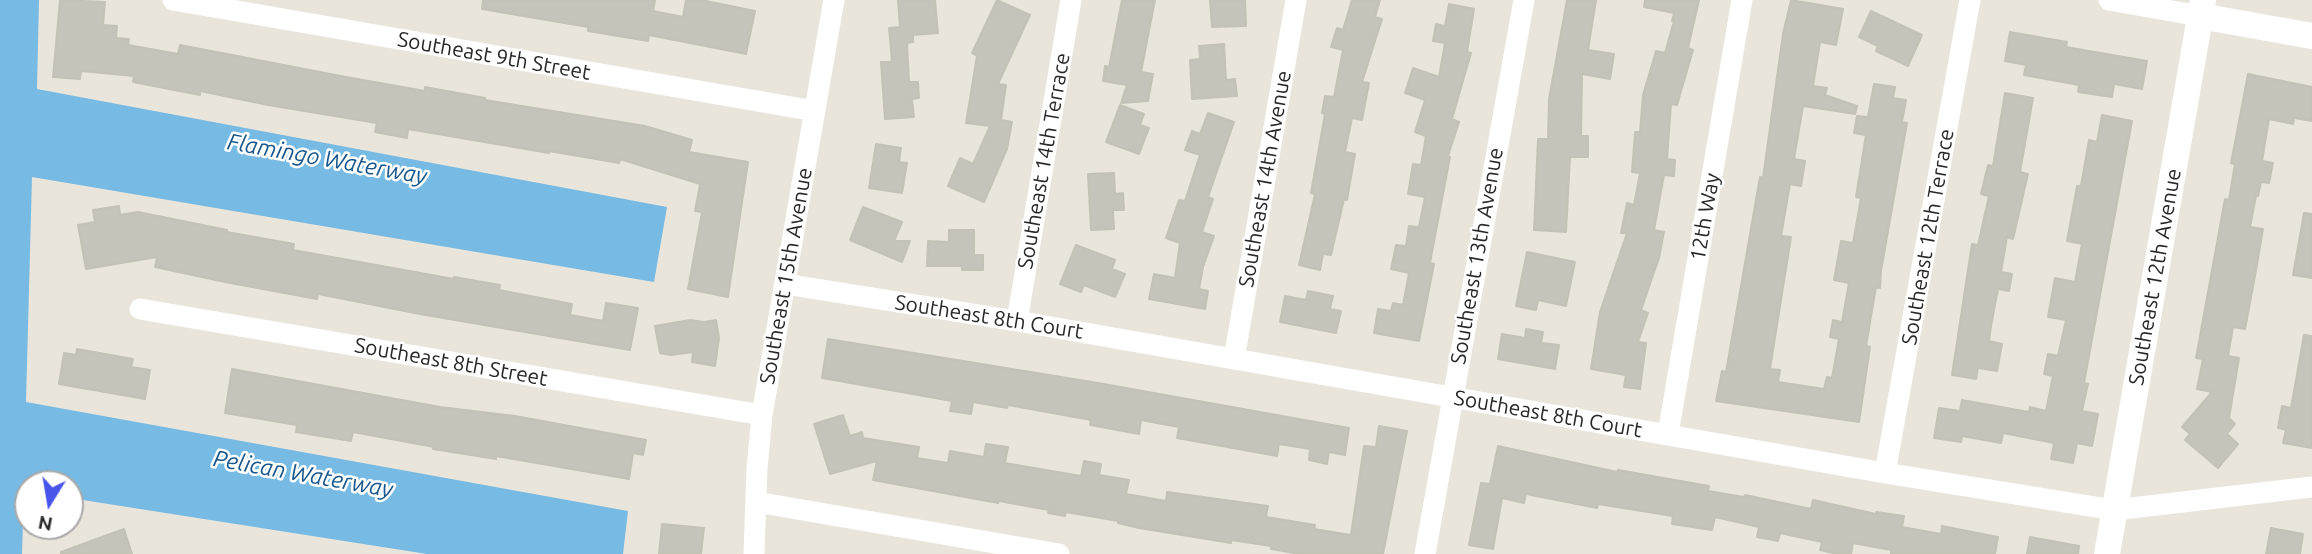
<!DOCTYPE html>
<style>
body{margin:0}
#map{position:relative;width:2312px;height:554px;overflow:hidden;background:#e9e5db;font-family:Ubuntu,sans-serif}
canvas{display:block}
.north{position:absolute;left:14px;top:470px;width:70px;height:70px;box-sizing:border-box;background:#fff;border:2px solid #a9a9a9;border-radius:50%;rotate:191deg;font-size:19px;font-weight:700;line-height:28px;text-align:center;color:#282828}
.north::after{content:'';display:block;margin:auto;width:24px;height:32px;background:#4955e9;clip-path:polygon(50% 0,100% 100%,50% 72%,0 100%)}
</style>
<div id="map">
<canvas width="2312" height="554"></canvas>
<div class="north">N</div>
</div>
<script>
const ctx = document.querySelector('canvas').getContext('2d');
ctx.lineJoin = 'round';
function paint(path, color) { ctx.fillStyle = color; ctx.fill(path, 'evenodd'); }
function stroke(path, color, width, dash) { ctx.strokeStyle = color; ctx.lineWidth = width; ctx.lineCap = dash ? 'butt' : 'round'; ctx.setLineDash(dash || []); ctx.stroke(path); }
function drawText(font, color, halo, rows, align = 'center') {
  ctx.font = font + ' Ubuntu,sans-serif'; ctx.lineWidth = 5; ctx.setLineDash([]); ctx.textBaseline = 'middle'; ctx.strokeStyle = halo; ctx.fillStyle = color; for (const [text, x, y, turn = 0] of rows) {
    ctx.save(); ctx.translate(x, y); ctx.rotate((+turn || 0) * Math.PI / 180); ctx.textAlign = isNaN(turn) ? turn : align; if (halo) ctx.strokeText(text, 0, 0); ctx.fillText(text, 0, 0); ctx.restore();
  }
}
paint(new Path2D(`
 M0,0H39L37,89L667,207L654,282L32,177L26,402L628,511L623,554H427L70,498V484H28V491H24L22,554H0Z`), '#77bae3');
const building = new Path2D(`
 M60,0L105,2L103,25L117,26L116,38L129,39L128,45L178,54L180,45L346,77L425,91V87L485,98V100L645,126L692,140L689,152L748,162L728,297L688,289L702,212L695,211L700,184L620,159L619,163L549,151V153L408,129L407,138L375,132L377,123L268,105L200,91V95L133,82L134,76L81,71L80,79L53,77Z
 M483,0H655L653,11L683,17L686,0H701L755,11L746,54L649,35L648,41L588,31V27L482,9Z
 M898,0H935L938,33L913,35V42L907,43L909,82H918L919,98L912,99L914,117L885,119L881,62H892L889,28L900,27Z
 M997,0L1030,15L998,84L1006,85L1001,120L1012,122L1007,149L984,202L948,186L960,158L973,164L990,126L966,123L977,56L972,53Z
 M1122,0H1155L1141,72L1153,74L1148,101L1121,103L1127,85L1103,81L1105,66L1109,67Z
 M1210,0H1245L1246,26L1212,27Z
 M1352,0H1380L1375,17L1382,19L1362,82L1369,83L1362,120L1352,118L1345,152L1355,154L1347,200L1344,199L1331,255L1323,254L1320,270L1299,265L1315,194L1311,193L1325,114L1322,113L1325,96L1334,97L1343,50L1331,47L1337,28L1343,30Z
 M1567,0H1596L1588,50L1614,54L1610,79L1582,74L1581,136H1588V157H1570L1566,232L1534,230L1538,139H1548L1549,99Z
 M1645,0H1699L1688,48L1693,50L1677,105L1671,104L1667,159L1675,160L1674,176L1664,175L1654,230L1664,232L1659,258L1641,310L1648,313L1638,342L1646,343L1640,389L1624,387L1626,375L1591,369L1600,312L1627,233H1621L1627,203L1634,205L1640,173L1632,172L1635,132H1640L1643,95L1656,51L1665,53L1674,21H1672L1674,13L1644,7Z
 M1791,0L1843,9L1836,45L1820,42L1813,86L1827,88L1825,95L1857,106L1855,114L1803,106L1794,159L1805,161L1801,186L1790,184L1781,236L1791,237L1770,369L1780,370L1778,382L1824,389L1827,377L1832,378L1839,339L1830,337L1833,320L1842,322L1849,283L1834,280L1841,241L1853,243L1861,198L1856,197L1866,135L1854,133L1857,116L1868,117L1874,84L1895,87L1893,98L1906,100L1902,122L1907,123L1881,271L1880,288L1876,287L1866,346L1870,347L1859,422L1716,401L1722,371L1726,372L1760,177L1763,178L1783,34Z
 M1449,4L1474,9L1467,52L1471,53L1452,119L1459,122L1448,156L1450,157L1430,263L1434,264L1419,341L1374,333L1378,309L1391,311L1393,303L1403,305L1409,273L1391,269L1396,245L1406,246L1409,226L1419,227L1425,197L1408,194L1413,164L1421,165L1426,136L1415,132L1425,100L1405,93L1413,68L1439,77L1445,43L1433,41L1436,24L1445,26Z
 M1871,11L1922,35L1908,66L1876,51L1878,46L1859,37Z
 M2010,32L2067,42L2066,47L2147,61L2142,89L2114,84L2112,97L2078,92L2079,85L2024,75L2026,65L2005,61Z
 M1224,44L1226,80L1235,79L1237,96L1192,99L1190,60L1200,59L1199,46Z
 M2248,74L2312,87V121L2294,118L2293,124L2269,119L2262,161L2273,163L2269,183L2261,182L2258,196H2256L2250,227L2263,229L2255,276L2245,329L2233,327L2228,356L2239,358L2229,418L2235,424L2227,434L2238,444L2218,468L2185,440L2190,434L2182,427L2212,392L2197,389L2203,359L2196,358L2225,199L2229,200L2235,164L2231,163Z
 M2005,93L2033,98L2020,172L2028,174L2013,239L2007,237L2001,272L2012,274L2009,291L1998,289L1991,326L1989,341L2002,344L1997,371L1978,368L1976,379L1952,375L1972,244L1978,245L1989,196L1981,194L1988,165L1993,166Z
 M1120,105L1144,114L1140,125L1149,128L1139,154L1106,142Z
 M1208,113L1234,122L1208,197L1213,199L1202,232L1214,236L1203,267L1199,289L1208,291L1205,309L1149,299L1154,274L1175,278L1180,243L1166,238L1179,200L1185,201L1200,155L1185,150L1192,131L1200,134Z
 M2102,115L2132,121L2084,383L2088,384L2082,411L2098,414L2092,446L2077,443L2073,463L2051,459L2054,443L2003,433L2001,443L1962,436L1961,442L1934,438L1939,408L1960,411L1962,400L2029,412L2030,407L2046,411L2053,376L2044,374L2048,354L2058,356L2066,320L2048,317L2055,278L2075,282L2082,244L2067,241L2077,186H2081L2089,140L2097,142Z
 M876,144L901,148L899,162L907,163L902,193L869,188Z
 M1114,173L1115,194L1123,193L1124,210H1113L1114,229L1091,230L1088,174Z
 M119,206L120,215L138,212L227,230V232L294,244L293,250L454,279V277L500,285L499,290L572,304L570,315L603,321L606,303L638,308L630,350L420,314L318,294L317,299L225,282L155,267L157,257L86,269L78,225L95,222L93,210Z
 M863,207L902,222L894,241H910L902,262L850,240Z
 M2304,213L2312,214V278L2293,275Z
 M949,230H974V255H983V270H962V266H927L928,241L949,242Z
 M1076,245L1115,260L1112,269L1125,274L1115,297L1084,285L1081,292L1060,284Z
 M1527,252L1575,262L1566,306L1538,300L1536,310L1516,306Z
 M1308,291L1333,296L1330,309L1341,311L1336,333L1280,322L1285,296L1306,300Z
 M690,320L704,322L716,320L719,338L715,366L692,362L693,352L671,355L660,353L655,326Z
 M1526,329L1543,332L1541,343L1559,345L1555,369L1498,359L1502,334L1525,338Z
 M2304,335L2312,336V448L2283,443L2286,430L2278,428L2282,406L2291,408Z
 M828,339L1098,383L1349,428L1345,455L1329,452L1327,464L1309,460L1310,449L1279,444L1277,456L1177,438L1179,427L1141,420L1139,434L1090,425L1091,420L1008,405L1007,408L973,402L971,414L950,411L952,401L822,378Z
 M77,349L133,359L131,367L150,370L145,399L59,384L64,353L76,355Z
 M232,369L440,407L515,416L646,440L643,455L633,453L629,479L496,456V459L433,449L434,447L353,432L351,441L296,432L297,425L225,413Z
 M843,415L850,436L862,432L863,438L919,447L917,458L948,463L950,451L984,457L986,444L1008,447L1005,463L1081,476L1084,461L1101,464L1099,475L1129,480L1126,494L1166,501L1167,492L1268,506L1266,517L1315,525L1314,529L1351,535L1364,446L1376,447L1379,426L1407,431L1383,554H1300L1271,549V546L1231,540V543L1139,528L1118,523V521L1066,512L1065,516L1048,513L1049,510L999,501L998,503L873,480L877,461L830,474L814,424Z
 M1498,446L1617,472L1618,470L1709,486L1708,491L1744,497L1745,495L1811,509L1813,500L1876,514V512L1904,516L1902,527L1941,534L1942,526L1998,537L1995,554H1891V550L1853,543L1851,554H1837L1820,550L1822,542L1780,533L1778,541L1757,537L1759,527L1715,517L1712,530L1672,524L1673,516L1598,504L1597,508L1526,494L1524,503L1502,498L1493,549L1469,545L1481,483L1490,484Z
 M662,524L704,528L701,554H659Z
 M2271,528L2303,534L2300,554H2266Z
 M124,529L132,554H61V552Z
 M2030,537L2079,546L2078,554H2027Z`);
paint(building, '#c5c3ba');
stroke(building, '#c4c1b5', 2);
stroke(new Path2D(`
 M173,0L815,111
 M2109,0L2200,16
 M785,284L1017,321L1885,473L2114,510L2312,487
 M140,309L762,415
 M1017,321L1071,0
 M1234,359L1296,0
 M1668,434L1742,0
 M1885,473L1970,0
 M756,502L1059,554
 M754,554L757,468L762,415L834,0
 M1425,554L1524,0`), '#fff', 21);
stroke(new Path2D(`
 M2200,16L2312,36
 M2107,554L2203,0`), '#fff', 26);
drawText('21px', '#282828', '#fff', [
 ["Southeast 9th Street",494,56,10],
 ["Southeast 14th Terrace",1044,161,-80],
 ["Southeast 14th Avenue",1265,179,-80],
 ["12th Way",1705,217,-80],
 ["Southeast 12th Terrace",1928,237,-80],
 ["Southeast 13th Avenue",1477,256,-80],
 ["Southeast 15th Avenue",786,276,-80],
 ["Southeast 12th Avenue",2155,277,-80],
 ["Southeast 8th Court",989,317,9],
 ["Southeast 8th Street",451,362,10],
 ["Southeast 8th Court",1548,414,10]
]);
drawText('italic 23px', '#19578c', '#fff', [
 ["Flamingo Waterway",327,159,10],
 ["Pelican Waterway",303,474,10]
]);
</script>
